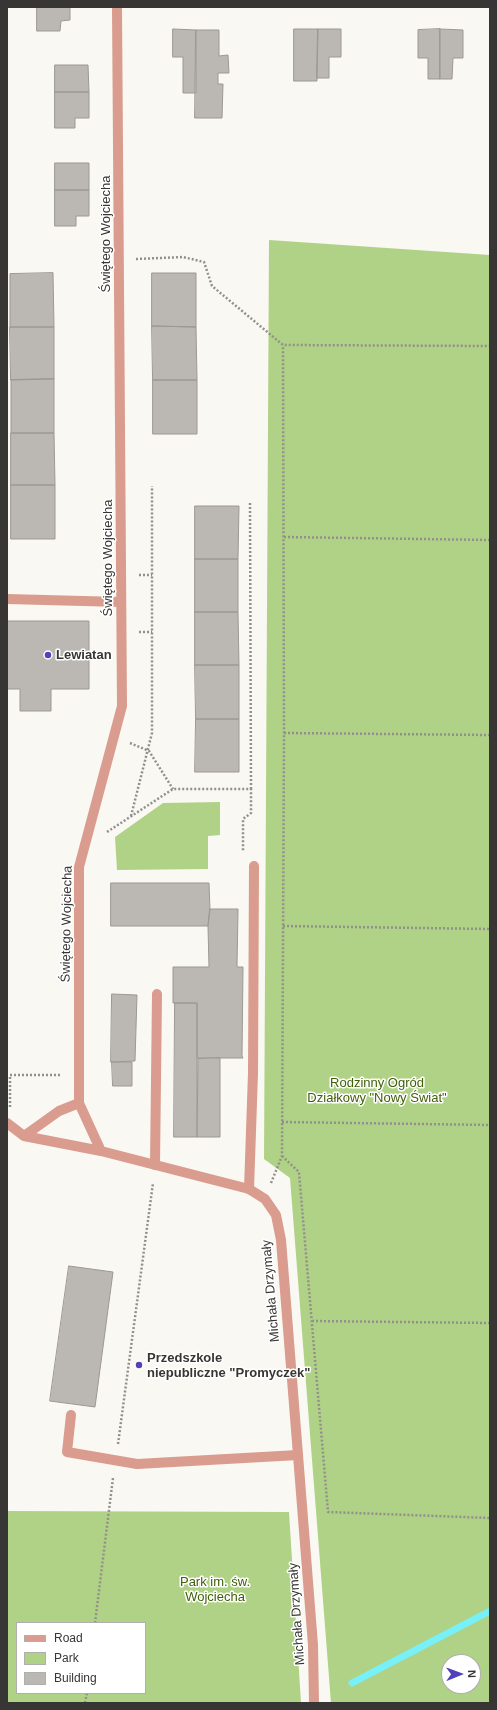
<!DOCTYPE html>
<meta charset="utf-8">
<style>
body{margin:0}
#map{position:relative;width:497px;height:1710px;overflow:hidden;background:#faf8f2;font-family:Helvetica,sans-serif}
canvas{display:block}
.frame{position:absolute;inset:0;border:8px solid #373634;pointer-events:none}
.legend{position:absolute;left:16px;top:1622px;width:130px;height:72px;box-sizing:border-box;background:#fff;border:1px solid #afafae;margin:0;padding:5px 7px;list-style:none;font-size:12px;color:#373634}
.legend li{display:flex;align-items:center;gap:8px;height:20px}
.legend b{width:20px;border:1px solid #afafae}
.north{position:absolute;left:441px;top:1654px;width:40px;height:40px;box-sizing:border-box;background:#fff;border:1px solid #afafae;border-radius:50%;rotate:89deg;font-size:11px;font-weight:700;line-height:16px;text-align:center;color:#373634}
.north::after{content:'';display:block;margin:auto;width:14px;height:18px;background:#5142b9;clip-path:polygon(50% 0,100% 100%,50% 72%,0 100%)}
</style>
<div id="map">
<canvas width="497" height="1710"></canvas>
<div class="frame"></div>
<ul class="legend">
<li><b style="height:5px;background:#d99c8e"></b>Road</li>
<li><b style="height:11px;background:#b0d286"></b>Park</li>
<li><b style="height:11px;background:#bbb7b3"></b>Building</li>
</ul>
<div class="north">N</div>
</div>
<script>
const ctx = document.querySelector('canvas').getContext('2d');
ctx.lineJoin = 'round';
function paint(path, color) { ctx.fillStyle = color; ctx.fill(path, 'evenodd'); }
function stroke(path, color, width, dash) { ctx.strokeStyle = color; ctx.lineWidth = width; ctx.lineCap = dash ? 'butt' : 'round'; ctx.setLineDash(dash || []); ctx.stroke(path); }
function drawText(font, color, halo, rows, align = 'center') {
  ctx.font = font + ' Helvetica,sans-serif'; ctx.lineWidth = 3; ctx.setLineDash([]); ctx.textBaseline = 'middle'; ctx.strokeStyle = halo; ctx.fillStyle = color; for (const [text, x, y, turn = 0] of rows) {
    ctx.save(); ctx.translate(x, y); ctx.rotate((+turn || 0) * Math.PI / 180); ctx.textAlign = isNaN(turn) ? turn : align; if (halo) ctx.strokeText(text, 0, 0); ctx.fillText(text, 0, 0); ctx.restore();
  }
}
paint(new Path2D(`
 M269,240L490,255V1703H331L290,1178L264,1159ZM449,1662H473V1686H449Z
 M220,802V835L208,836V869L117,870L115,837L163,803Z
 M7,1511L289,1512L301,1703H7ZM17,1623H145V1693H17Z`), '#b0d286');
stroke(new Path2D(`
 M352,1683L490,1611`), '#77f0f8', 7);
const building = new Path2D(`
 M37,7H70V20L61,21L60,31H37Z
 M173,29L196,30V93H183V57H173Z
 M294,29H318L317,81H294Z
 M318,29H341V57H329V78H317Z
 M440,29V79H428V58H418V30Z
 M440,29L463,30V58H453L452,79H440Z
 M196,30H219V56L228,55L229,73H218V84H223L222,118H195Z
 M55,65H88L89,92H55Z
 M55,92H89V118H75V128H55Z
 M55,163H89V190H55Z
 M55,190H89V216H76V226H55Z
 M53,273L54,327H10V274Z
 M152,273H196V327L152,326Z
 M152,326L196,327L197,380H153Z
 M10,327H54V379L11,380Z
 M54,379V433H11V380Z
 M153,380H197V434H153Z
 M11,433H54L55,485H11Z
 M11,485H55V539H11Z
 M195,506H239L238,559H195Z
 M195,559H238V612H195Z
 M195,612H238L239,665H195Z
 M7,621H89V689H51V711H20V689H7Z
 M195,665H239V719H196Z
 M196,719H239V772H195Z
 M111,883H209L210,910L208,926H111Z
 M210,909H238L237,967H243L242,1056L243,1058H197V1003H173V967H209L208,926Z
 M112,994L137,995L135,1061L111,1062Z
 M175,1003H197V1137H174Z
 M220,1058V1137H197L198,1059Z
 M112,1062H132V1086H113Z
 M69,1266L113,1272L95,1407L50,1401Z`);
paint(building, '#bbb7b3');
stroke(building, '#9c9894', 1);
stroke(new Path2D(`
 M136,259L183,257L204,262L212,286L283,345L490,346
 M250,503L251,789
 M284,537L490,540
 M139,575H152
 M139,632H152
 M284,733L490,735
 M130,743L149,751L173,789
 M131,816L152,733V486
 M107,832L173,789H251V813L243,819V852
 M283,926L490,929
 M10,1107V1075H61
 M282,1122L490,1125
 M282,1156L299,1172L328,1512L490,1518
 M271,1183L282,1156L284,733L283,345
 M312,1321L490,1323
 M118,1444L153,1183
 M95,1623L113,1478
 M85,1703L87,1693`), '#92908c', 2.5, [2, 2]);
stroke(new Path2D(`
 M7,599L121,602
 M155,1165L157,994
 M249,1189L253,1073L254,866
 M71,1415L67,1452L137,1464L298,1455`), '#d99c8e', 10);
stroke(new Path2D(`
 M7,1123L24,1136L101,1151L249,1189L265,1199L276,1215L281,1240L313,1645L314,1703
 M24,1136L59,1111L79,1103
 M101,1151L79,1103V867L122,706L117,7`), '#d99c8e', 10);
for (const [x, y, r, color] of [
 [48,655,4,"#5142b9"],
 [139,1365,4,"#5142b9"]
]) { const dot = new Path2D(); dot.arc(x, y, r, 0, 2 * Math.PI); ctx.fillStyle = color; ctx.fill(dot); stroke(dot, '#fff', 1.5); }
drawText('13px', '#373634', '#fff', [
 ["Świętego Wojciecha",106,234,-90],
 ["Świętego Wojciecha",108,558,-90],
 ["Świętego Wojciecha",67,924,-89],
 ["Michała Drzymały",271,1291,-95],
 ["Michała Drzymały",297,1614,-94]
]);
drawText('bold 13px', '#373634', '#fff', [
 ["Lewiatan",56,655],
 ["Przedszkole",147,1358],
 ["niepubliczne \"Promyczek\"",147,1373]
], 'left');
drawText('13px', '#415e09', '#fff', [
 ["Rodzinny Ogród",377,1083],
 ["Działkowy \"Nowy Świat\"",377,1098],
 ["Park im. św.",215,1582],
 ["Wojciecha",215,1597]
]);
</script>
